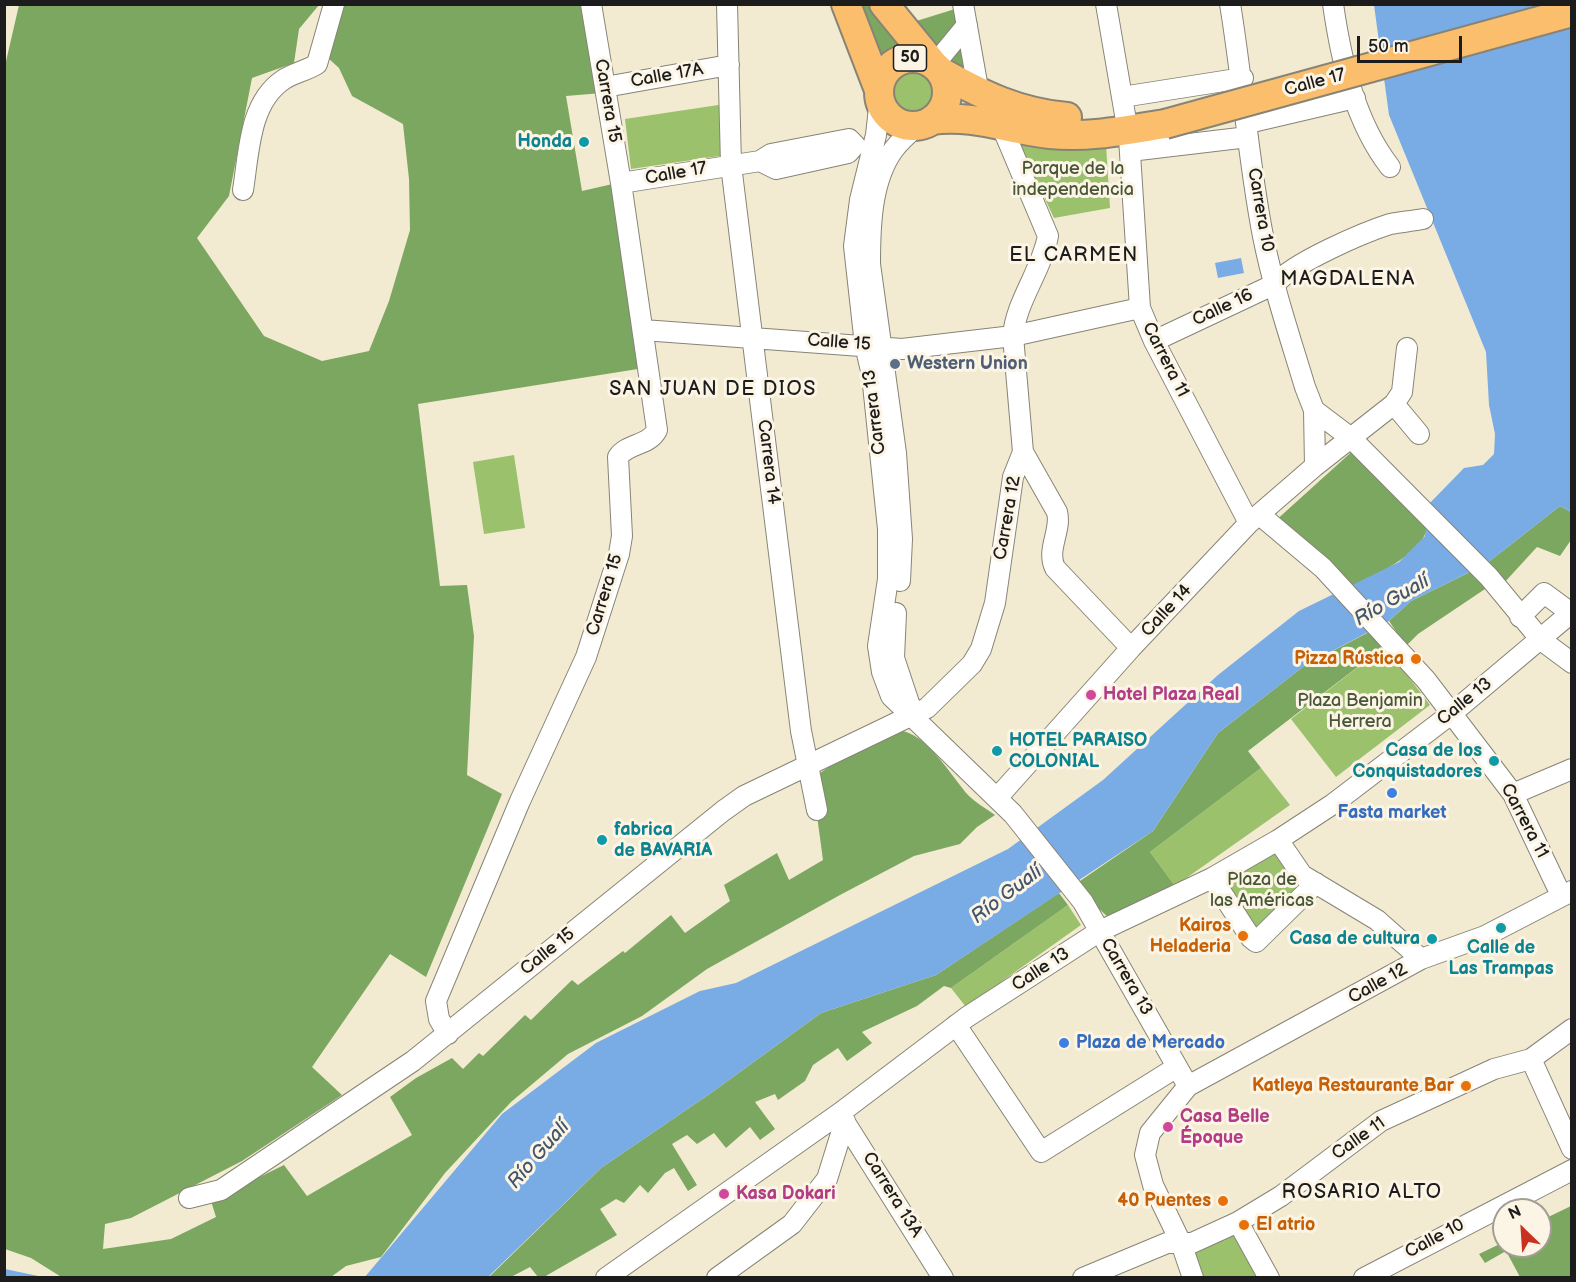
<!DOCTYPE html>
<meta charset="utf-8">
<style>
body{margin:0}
#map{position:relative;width:1576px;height:1282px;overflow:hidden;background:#f2ebd1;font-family:"Balsamiq Sans",sans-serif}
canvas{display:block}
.frame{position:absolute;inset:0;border:6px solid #1c1c1c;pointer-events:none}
.north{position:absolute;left:1492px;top:1198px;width:60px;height:60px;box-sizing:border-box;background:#fcf5e5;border:2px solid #a29e95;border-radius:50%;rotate:335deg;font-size:16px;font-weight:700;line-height:24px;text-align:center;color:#1c1c1c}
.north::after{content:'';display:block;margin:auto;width:21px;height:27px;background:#c8321e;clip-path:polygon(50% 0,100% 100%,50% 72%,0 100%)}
.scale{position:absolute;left:1357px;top:36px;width:105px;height:27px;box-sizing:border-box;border:3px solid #1c1c1c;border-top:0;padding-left:8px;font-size:18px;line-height:21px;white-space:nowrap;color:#1c1c1c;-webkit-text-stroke:4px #fcf5e5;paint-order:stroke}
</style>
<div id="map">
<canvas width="1576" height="1282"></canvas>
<div class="frame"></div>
<div class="north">N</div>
<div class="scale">50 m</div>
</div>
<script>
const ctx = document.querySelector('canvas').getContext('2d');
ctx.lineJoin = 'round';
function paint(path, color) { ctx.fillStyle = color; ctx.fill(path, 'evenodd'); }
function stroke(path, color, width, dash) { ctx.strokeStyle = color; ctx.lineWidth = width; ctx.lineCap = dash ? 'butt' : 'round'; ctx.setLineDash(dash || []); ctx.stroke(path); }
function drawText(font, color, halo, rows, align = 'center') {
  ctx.font = font + ' "Balsamiq Sans",sans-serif'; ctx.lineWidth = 6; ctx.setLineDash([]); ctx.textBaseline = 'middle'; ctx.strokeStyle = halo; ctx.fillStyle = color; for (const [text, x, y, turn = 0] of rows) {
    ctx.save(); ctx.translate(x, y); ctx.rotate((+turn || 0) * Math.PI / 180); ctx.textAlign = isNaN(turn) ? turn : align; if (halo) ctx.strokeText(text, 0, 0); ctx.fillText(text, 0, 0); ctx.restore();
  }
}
paint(new Path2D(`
 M890 93a24 24 0 1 1 48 0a24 24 0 1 1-48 0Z
 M725,104L726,155L631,169L625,119Z
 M1018,142L1106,145L1110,208L1054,218Z
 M514,455L525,528L484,534L473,462Z
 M1385,646L1430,705L1336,777L1291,719Z
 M1261,768L1290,805L1175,886L1150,852Z
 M1272,849L1302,884L1254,935L1225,880Z
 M1068,905L1081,925L966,1007L951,988Z
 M1235,1234L1257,1277H1200L1191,1254Z`), '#9bc16c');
paint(new Path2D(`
 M342,4L586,5L602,93L566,96L582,191L617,183L644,368L418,404L440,586L467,585L474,636L467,775L502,794L426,977L390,954L312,1067L342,1095L242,1161L131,1218L105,1224L103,1249L171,1239L216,1217L211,1201L284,1165L307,1196L412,1135L390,1097L416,1078L452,1058L463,1069L479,1053L483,1056L525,1015L531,1020L572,980L578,985L623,951L625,953L671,915L685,933L730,901L724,885L777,853L789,880L823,860L812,779C827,767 878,735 895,731C923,726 953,779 969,796C976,803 987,809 995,815L977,827L960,844L914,856L840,895L707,969L642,1016L568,1054L511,1102L445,1173L381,1257L346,1266L331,1277L63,1278L31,1258L5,1249L4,70L19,5H319L299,29L294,63L252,78L229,196L197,238L264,336L322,361L369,351L389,301L410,230L409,179L403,124L352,96L339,68L328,58Z
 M854,5H876L912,52L889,62L879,74Z
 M955,9L965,73L957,71L910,23Z
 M1357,447L1427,529C1420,556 1370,578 1346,589L1273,523Z
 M1560,506L1571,512V540L1560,556L1537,547L1503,584L1486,564Z
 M1470,572L1488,587L1418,634L1406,646L1389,621L1411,601Z
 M1371,631L1385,646L1248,751L1261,768L1150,852L1175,886L1110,919L1082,893L1077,883L1153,831L1218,733L1304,666Z
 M1059,893L1068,905L951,988L944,986L917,1006L862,1032L872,1043L847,1061L838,1048L813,1065L805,1081L778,1100L775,1094L755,1102L775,1129L760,1140L750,1127L726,1148L714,1133L697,1144L687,1135L672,1144L697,1185L688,1191L674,1168L665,1173L648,1193L640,1185L624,1203L616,1199L600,1209L617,1235L544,1277H538L530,1267L511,1277L488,1278L601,1168L711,1093L821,1013L936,975Z
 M1571,1206V1277H1520L1506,1251L1485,1263L1479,1254L1504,1242V1246H1540V1221Z`), '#7ca760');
paint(new Path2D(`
 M1374,5H1571V512L1560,506L1486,564L1411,601L1389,621L1304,666L1218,733L1153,831L936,975L821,1013L711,1093L601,1168L488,1277L364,1278L502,1114L596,1043L700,991L736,983L1008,849L1103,780L1218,675L1299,611L1399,562L1425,536L1428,505L1464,468L1483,465L1494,454L1495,434L1489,405L1486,352L1389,115Z
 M1241,258L1244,273L1218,278L1215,263Z
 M5,1269L43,1277H45H5Z`), '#79abe5');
const minor = new Path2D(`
 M727,4L731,165L801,731L817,810
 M963,4L979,94
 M1106,4L1129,138L1140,308L1154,341L1249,523
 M1230,4C1243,82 1248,160 1263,236C1273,287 1290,337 1305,387L1314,410L1315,466
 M1333,4C1341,60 1355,122 1390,167
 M934,65L967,25
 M605,87L729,65
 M1122,97L1243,78
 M880,99L876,135L860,200L854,246L865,345L872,375L888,529V579L878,646L882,672L891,696L1013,814L1083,902L1188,1086
 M1248,123L1355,98
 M1130,151L1248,137
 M760,161L776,169L848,153L855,145
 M621,183L760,161L771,154L849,139L855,145
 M243,190C249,153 249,103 283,80C293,73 306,71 317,64L334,4
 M643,330L902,349L1013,336L1140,308
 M1154,341L1275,284C1293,263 1362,233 1390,224C1401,222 1412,221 1423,219
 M1394,404L1419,434
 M1314,410L1351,438L1489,577L1541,640L1572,663
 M1023,452L1057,512C1062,530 1046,549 1055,568L1131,648
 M1260,515L1323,568L1426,680L1513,794L1561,895
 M900,581L902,539L896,453L870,264C870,227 871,180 894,149C900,141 909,133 917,126
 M896,613L894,658L911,709
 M1513,794L1572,769
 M997,798L1131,648L1249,523L1315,466L1394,404L1402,392L1407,348
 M1278,840L1302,875L1377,920L1421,959
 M1212,878L1251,938L1256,942L1316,883
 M956,1025L1041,1152L1177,1067
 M448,1034L439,1019L436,1001L520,801L586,657L619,554L622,536L618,457C627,443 649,446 657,430L621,183L591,4
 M1531,1059L1572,1149
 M841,1116L943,1278
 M189,1198L221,1190L413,1061L723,811L744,796L927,708L972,664L981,649L995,603L1013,477L1023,452L1013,336C1016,301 1041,272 1048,236L1002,127
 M1238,1222L1269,1278
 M606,1278L840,1113L967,1017L1100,931L1212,878L1278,840L1333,804L1451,714L1571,613L1544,593L1520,617
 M717,1278L792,1224L827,1179L845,1121
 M1083,1278L1167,1243H1192L1238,1222L1281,1196L1381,1121L1494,1069L1531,1059L1572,1029
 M1193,1278L1181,1243L1153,1185L1145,1155L1150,1133L1188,1086L1421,959L1485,936L1572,891
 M1364,1278L1572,1170`);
const highway = new Path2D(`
 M846,4L879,90
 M884,4L933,64
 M879 92a34 34 0 1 1 68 0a34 34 0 1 1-68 0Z
 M941,72C982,95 1019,113 1067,117
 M932,120C973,114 1010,130 1050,134C1089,138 1127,130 1165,124`);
stroke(minor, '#878476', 22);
stroke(highway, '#878476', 32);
stroke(minor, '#fff', 20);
stroke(highway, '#fabe6d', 28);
const highwayBridge = new Path2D(`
 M1165,124L1572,12`);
stroke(highwayBridge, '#878476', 32, []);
stroke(highwayBridge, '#fabe6d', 28);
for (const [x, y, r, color] of [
 [584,142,6,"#0f9aa8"],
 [895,364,6,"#5c6f8a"],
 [1416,659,6,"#e8710a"],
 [1091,695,6,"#d1479c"],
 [997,751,6,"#0f9aa8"],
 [1494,761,6,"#0f9aa8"],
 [1392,793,6,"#3f7fe0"],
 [602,840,6,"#0f9aa8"],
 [1501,928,6,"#0f9aa8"],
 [1243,936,6,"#e8710a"],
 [1432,939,6,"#0f9aa8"],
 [1064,1043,6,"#3f7fe0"],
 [1466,1086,6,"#e8710a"],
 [1168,1127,6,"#d1479c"],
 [724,1194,6,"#d1479c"],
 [1223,1201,6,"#e8710a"],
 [1244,1225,6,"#e8710a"]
]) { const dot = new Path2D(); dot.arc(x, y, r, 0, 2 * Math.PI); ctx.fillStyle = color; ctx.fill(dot); stroke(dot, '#fcf5e5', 2); }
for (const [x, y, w] of [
 [910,58,33]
]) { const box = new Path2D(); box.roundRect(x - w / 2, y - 13, w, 26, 4.5); ctx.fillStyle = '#fcf5e5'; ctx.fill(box); stroke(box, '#1c1c1c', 1.5); }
drawText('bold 16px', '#1c1c1c', null, [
 ["50",910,58]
]);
drawText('18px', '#1c1c1c', '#fcf5e5', [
 ["Calle 17A",667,76,-10],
 ["Calle 17",1315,83,-15],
 ["Carrera 15",607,101,80],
 ["Calle 17",676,174,-10],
 ["Carrera 10",1260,210,80],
 ["Calle 16",1223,308,-25],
 ["Calle 15",839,343,4],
 ["Carrera 11",1165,360,63],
 ["Carrera 13",875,412,-97],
 ["Carrera 14",768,462,83],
 ["Carrera 12",1008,518,-80],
 ["Carrera 15",605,595,-73],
 ["Calle 14",1167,611,-47],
 ["Calle 13",1465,702,-39],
 ["Carrera 11",1524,821,62],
 ["Calle 15",548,952,-39],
 ["Calle 13",1041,970,-33],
 ["Carrera 13",1126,977,60],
 ["Calle 12",1378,984,-29],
 ["Calle 11",1359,1139,-35],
 ["Carrera 13A",892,1195,58],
 ["Calle 10",1435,1239,-28]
]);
drawText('bold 18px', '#0d838f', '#fcf5e5', [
 ["Honda",572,142],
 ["HOTEL PARAISO",1009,741,"left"],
 ["COLONIAL",1009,762,"left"],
 ["Casa de los",1482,751],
 ["Conquistadores",1482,772],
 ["fabrica",614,830,"left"],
 ["de BAVARIA",614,851,"left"],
 ["Casa de cultura",1420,939],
 ["Calle de",1501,948,"center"],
 ["Las Trampas",1501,969,"center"]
], 'right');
drawText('18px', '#485638', '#fcf5e5', [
 ["Parque de la",1073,169],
 ["independencia",1073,190],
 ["Plaza Benjamin",1360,701],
 ["Herrera",1360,722],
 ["Plaza de",1262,880],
 ["las Américas",1262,901]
]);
drawText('bold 18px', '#4e5e75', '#fcf5e5', [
 ["Western Union",907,364]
], 'left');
drawText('bold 18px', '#c56008', '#fcf5e5', [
 ["Pizza Rústica",1404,659],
 ["Kairos",1231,926],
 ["Heladeria",1231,947],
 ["Katleya Restaurante Bar",1454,1086],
 ["40 Puentes",1211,1201],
 ["El atrio",1256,1225,"left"]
], 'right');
drawText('bold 18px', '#b23c85', '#fcf5e5', [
 ["Hotel Plaza Real",1103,695],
 ["Casa Belle",1180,1117],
 ["Époque",1180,1138],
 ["Kasa Dokari",736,1194]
], 'left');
drawText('bold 18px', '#366cbe', '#fcf5e5', [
 ["Fasta market",1392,813],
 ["Plaza de Mercado",1076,1043,"left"]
]);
ctx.letterSpacing = '1.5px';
drawText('20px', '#1c1c1c', '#fcf5e5', [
 ["EL CARMEN",1074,256],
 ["MAGDALENA",1348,280],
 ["SAN JUAN DE DIOS",713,390],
 ["ROSARIO ALTO",1362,1193]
]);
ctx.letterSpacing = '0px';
drawText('italic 20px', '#41556c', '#fcf5e5', [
 ["Río Gualí",1392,601,-30],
 ["Río Gualí",1007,895,-37],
 ["Río Gualí",539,1155,-49]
]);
</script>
